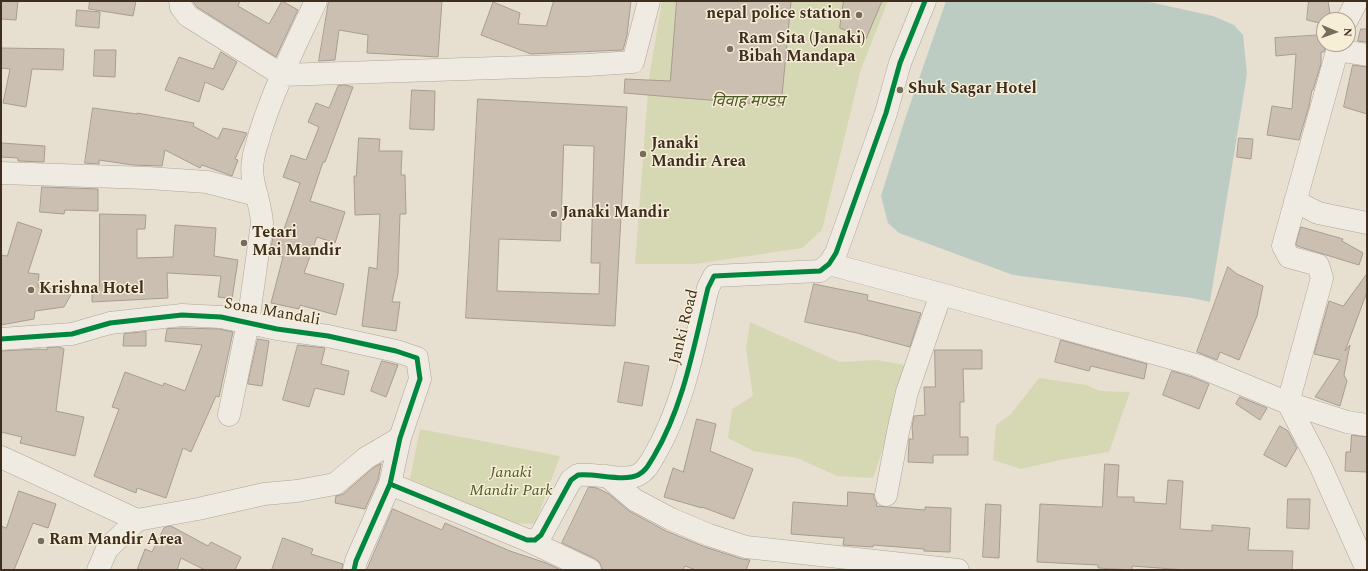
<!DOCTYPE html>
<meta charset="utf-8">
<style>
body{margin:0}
#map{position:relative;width:1368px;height:571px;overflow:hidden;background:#e7e0d1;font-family:Spectral,serif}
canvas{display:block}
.frame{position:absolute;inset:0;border:2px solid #3d2e20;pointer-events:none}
.north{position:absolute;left:1316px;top:12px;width:40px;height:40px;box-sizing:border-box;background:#f7eed8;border:1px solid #ada18e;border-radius:50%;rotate:92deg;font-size:11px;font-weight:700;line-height:16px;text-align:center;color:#3d2e20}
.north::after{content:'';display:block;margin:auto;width:14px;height:18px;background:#786c5e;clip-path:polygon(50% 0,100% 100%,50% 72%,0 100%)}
</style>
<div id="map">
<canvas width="1368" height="571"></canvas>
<div class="frame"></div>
<div class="north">N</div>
</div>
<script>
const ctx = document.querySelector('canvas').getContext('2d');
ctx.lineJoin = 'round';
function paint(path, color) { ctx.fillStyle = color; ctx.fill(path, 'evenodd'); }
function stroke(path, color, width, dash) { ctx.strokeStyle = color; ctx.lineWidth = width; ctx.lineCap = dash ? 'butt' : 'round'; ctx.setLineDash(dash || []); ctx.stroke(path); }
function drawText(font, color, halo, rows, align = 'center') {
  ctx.font = font + ' Spectral,"Noto Sans Devanagari",serif'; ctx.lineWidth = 3; ctx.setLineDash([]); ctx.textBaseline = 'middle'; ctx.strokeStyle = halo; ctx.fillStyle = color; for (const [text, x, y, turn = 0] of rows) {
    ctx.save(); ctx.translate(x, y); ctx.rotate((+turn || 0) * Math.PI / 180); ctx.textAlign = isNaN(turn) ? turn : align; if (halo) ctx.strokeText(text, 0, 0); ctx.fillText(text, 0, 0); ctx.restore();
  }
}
paint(new Path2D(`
 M662,1H888L861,69L822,230L802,248L695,264H635L649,78Z
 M750,322L840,362L876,360L911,366L873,478L837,476L797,458L753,451L728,438L732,409L753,396L746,349Z
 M1039,378L1086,385L1100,391L1130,392L1109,452L1060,460L1021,469L993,460L996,425L1011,414Z
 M420,429L560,456L535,524L513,523L410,479Z`), '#d6d7b3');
paint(new Path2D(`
 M946,1H1145L1213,16L1234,25L1243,35L1247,74L1210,302L1192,298L1013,275L899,233L888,223L881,196L905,119Z`), '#bcccc2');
const building = new Path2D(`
 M1,1H18L16,20L1,19Z
 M90,1H136L133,16L89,9Z
 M193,1H240L238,6L269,24L282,1L298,10L276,57L197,7Z
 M329,1H442L438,57L367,53L368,35L339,30L335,60L319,61Z
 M554,1H631L627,35L623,50L531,54L481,35L493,2L520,13L518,24L546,26Z
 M677,1H791L781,106L624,93L625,79L670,81Z
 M844,1H882L866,39L840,28Z
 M1309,1H1328L1331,20H1323L1324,24L1307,20Z
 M77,10L100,12L99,28L76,26Z
 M1361,29H1367V42L1358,41Z
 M1324,35L1325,49L1324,52H1321V64L1313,90H1312L1309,106L1299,140L1267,135L1272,106L1292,109L1296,54L1276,56L1275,38Z
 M1,48L64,49L63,70L32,69L26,107L3,103L10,69L1,68Z
 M95,50H116L115,77L94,76Z
 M221,52L237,62L223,90L205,82L199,102L165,90L179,57L213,69Z
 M1353,65L1367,67V114L1344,107Z
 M345,85L353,87L325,162H323L310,201L345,212L335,243L317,237L304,273L344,284L336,315L300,305L299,309L271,303L283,257L270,254L274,230L283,232L300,183L283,177L291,155L306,160L319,127L308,122L316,103L329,108L338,86Z
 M412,90L435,91L434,130L410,129Z
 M478,99L627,107L615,326L466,318ZM564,145L594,146L591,263H600L599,294L497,291L499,239L560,241Z
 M93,108L137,114V113L194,123L193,126L218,139L223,128L247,133L235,159L238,160L232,176L202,165L200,168L165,150L162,166L133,165L99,160V164L85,163Z
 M359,138L380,139L379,151H402L401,175H405L406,214H400L398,274L392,302H400L396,331L362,326L369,267L377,269L380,214L355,215L354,176H356Z
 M1239,138L1253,139L1251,159L1237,157Z
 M1,143L45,146L44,162L18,161V158L1,157Z
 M42,187L98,189V211L65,210L64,214L40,212Z
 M100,214L146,215L145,229H137V258L173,257L175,225L216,228L214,256L238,260L232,299L218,297L221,276L167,273L168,298L92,302V287H99Z
 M18,222L42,230L28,273L39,274L38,287L73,291L64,307L35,311L34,319L1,325V255L7,256Z
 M1301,227L1343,239L1342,241L1363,253L1359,265L1297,246L1296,244Z
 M1228,267L1237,274L1263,286L1257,316L1239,360L1220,352L1217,360L1197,352Z
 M1367,274V292L1345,351L1350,345L1344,375L1347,381L1340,406L1315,397L1340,360L1314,354L1329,301L1343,306Z
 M814,284L868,295L867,300L921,313L910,347L857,333L805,322Z
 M182,328L219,329L233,332L219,397L216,396L191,452L183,448L166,498L137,488L136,493L94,476L119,409L112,407L125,372L163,386L164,383L185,391L202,345L165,341L167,329Z
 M146,332V346H123L124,334Z
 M258,339L269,341L262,386L248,384Z
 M1061,340L1147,364L1144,379L1091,366L1089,371L1055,362Z
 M298,345L325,348L321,364L349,371L344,395L315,388L309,407L283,400Z
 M59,347L64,349L56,411L84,417L75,456L20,443L22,437L1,432V351L39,349L47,350V348Z
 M935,350H982V369H963L964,402H960V437H968V455H933V463L908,462L909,443V439H913L912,427L914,416L925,415L924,387H935Z
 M382,361L398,365L386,397L371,391Z
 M625,362L649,366L642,406L618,402Z
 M1172,371L1192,377L1209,384L1199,409L1163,395Z
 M1240,397L1267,408L1260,420L1236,404Z
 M697,419L716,424L710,451L753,469L734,519L702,507V508L664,497L673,468L683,472Z
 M1280,426L1288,431L1297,448L1286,467L1264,455Z
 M1352,435L1367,437V472L1345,471L1346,452H1350Z
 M381,464L378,480L365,509L335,503L336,496L343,494L373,468Z
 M1105,464L1119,465L1117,497H1134V502L1166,504L1168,480L1183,481L1180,529L1212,531V525L1250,528L1248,550L1293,551L1292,570H1186L1132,566V570L1098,568V565L1037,562L1040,504L1102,507Z
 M589,487L597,488L609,494L629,511L666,531L705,547L742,559L750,560L746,570H696L685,566L683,570H602L600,563L596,559L562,543Z
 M19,491L56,504L48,528L33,523L14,570H1V526L6,528Z
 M848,492L874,494V499L877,503L876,506L925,510V507L951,508L950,552L924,551V549L873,545V547L843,545L844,538L791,534L793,502L847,506Z
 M1288,499H1310L1309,529L1287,528Z
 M986,504L1001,505L999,558L983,557Z
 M393,509L442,530L445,523L510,551L546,563L561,570H367Z
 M171,526L208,546L211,542L241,557L235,570H205L181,558L177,570H137L145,549L152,552L164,528Z
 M283,538L313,549L311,554L343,564L342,570H272Z`);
paint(building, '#cbbfb2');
stroke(building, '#a89c90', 1);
const minor = new Path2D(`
 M180,1L181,7L188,16L282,75L587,65L633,62L649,1
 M1347,20L1357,1
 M1339,44L1283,246L1289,257L1318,265L1322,278L1288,403L1320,465L1367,570
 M1337,50L1367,55
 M1,173L148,178L207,182L257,195
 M1295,201L1318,213L1367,223
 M829,264L941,294L1196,365L1288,403L1347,422L1367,425
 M1,339L72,334L110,323L182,315L221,317L277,329L328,336L396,351L417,358L420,379L400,438L390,484L356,561L354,570
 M229,415L248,323L262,223C261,201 249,181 253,160C254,151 258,142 260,133C274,88 296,44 316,1
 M1,457L137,520
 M607,476L635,500L671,519L709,535L746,547L958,570
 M390,484L527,540H535L541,535L571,480L578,475C595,473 624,482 638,475C646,471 649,464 654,456C684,405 694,345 708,288L714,276L820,271L829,264L836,253L886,113L900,63L925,1
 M886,495L898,432L907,392L941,294
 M527,540L590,570
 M98,570L107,549L137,520L198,509L264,494L297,491L335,484L366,458L400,438`);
stroke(minor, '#ada599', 23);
stroke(minor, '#efebe3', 22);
stroke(new Path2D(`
 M1,339L72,334L110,323L182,315L221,317L277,329L328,336L396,351L417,358L420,379L400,438L390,484L356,561L354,570
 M390,484L527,540H535L541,535L571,480L578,475C595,473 624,482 638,475C646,471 649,464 654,456C684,405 694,345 708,288L714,276L820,271L829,264L836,253L886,113L900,63L925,1`), '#00873e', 5);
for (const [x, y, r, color] of [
 [859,15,4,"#786c5e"],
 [730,49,4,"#786c5e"],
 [900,90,4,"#786c5e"],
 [643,154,4,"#786c5e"],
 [554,214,4,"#786c5e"],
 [244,243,4,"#786c5e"],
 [31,290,4,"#786c5e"],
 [41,541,4,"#786c5e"]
]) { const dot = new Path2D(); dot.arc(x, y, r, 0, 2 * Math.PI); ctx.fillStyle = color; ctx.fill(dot); stroke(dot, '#f7eed8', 1.5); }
drawText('bold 16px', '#3d2e20', '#f7eed8', [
 ["nepal police station",851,15,"right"],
 ["Ram Sita (Janaki)",738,40],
 ["Bibah Mandapa",738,58],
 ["Shuk Sagar Hotel",908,90],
 ["Janaki",651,145],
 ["Mandir Area",651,163],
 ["Janaki Mandir",562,214],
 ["Tetari",252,234],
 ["Mai Mandir",252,252],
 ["Krishna Hotel",39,290],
 ["Ram Mandir Area",49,541]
], 'left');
drawText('italic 16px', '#4d5a26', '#f7eed8', [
 ["विवाह मण्डप",748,103],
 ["Janaki",511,474],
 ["Mandir Park",511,492]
]);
drawText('16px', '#3d2e20', '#f7eed8', [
 ["Sona Mandali",272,313,10],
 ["Janki Road",685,327,-76]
]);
</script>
